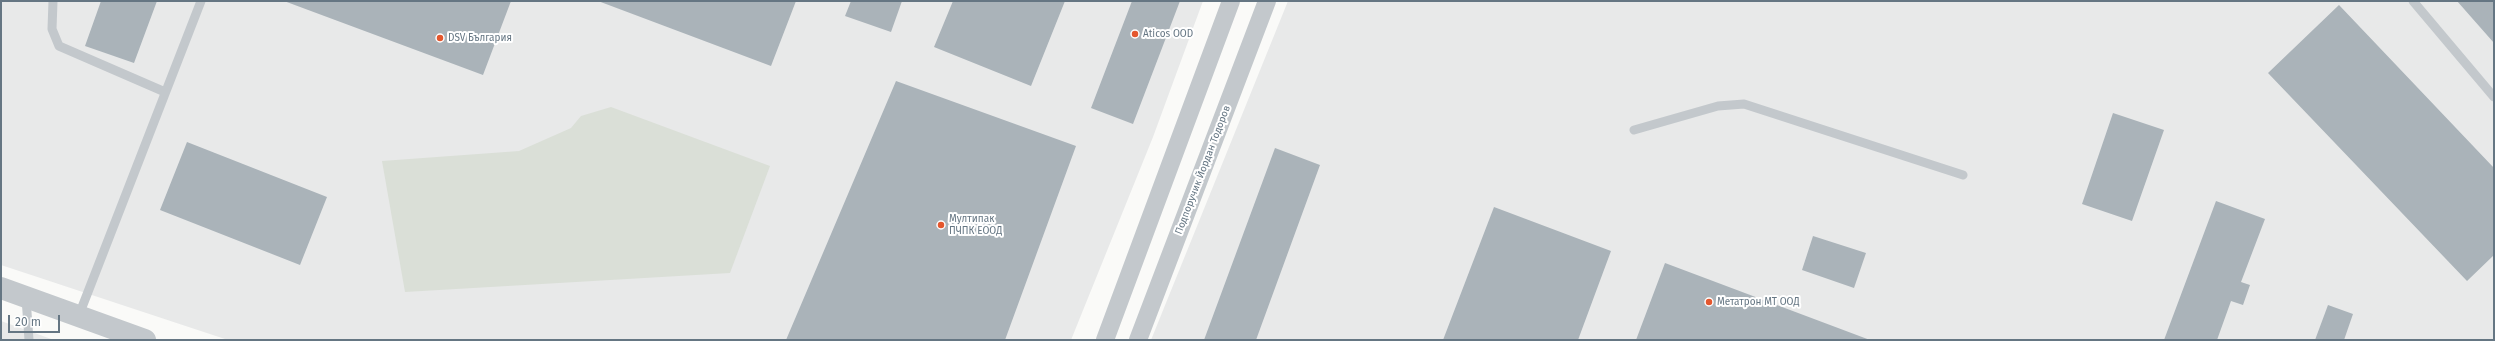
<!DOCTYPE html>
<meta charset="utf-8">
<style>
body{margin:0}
#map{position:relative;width:2495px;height:341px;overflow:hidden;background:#fafaf8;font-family:"Fira Sans",sans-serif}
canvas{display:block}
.frame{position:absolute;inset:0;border:2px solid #657683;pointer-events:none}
.scale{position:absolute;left:8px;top:315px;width:52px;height:18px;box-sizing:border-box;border:2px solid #657683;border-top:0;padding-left:5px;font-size:12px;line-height:14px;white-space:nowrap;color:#657683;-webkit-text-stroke:3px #fff;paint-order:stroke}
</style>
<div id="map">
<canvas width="2495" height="341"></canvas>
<div class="frame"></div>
<div class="scale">20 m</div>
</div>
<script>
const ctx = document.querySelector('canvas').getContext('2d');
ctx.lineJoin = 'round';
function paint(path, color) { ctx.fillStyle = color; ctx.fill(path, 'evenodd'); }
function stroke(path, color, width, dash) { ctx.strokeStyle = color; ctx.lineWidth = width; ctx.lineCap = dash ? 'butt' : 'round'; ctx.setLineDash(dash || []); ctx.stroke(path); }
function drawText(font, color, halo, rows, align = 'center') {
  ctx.font = font + ' "Fira Sans",sans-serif'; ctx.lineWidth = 4; ctx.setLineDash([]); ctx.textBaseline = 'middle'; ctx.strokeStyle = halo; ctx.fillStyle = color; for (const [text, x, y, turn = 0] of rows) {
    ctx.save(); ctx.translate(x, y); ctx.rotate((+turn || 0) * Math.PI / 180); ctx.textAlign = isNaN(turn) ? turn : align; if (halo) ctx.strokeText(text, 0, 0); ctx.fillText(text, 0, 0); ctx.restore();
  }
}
paint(new Path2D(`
 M1,1H1203L1153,137L1071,340H228L1,265Z
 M1288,1H2494V340H1151Z
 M1,321L54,340H1Z`), '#e8e9e9');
paint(new Path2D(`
 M611,107L770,166L730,273L405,292L382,161L519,151L571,128L581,116Z`), '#dadfd7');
paint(new Path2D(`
 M101,1H157L134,63L85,46Z
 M284,1H511L483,75Z
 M598,1H796L771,66Z
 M851,1H902L891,32L845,16Z
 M953,1H1065L1031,86L934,47Z
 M1132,1H1180L1133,124L1091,108Z
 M2457,1H2494V43Z
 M2339,5L2494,168V255L2467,281L2268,73Z
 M896,81L1076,146L1005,340H786Z
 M2113,113L2164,130L2132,221L2082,204Z
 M187,142L327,197L300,265L160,210Z
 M1275,148L1320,165L1256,340H1204Z
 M2216,201L2265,219L2241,282L2250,285L2243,305L2231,301L2217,340H2164Z
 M1494,207L1611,251L1578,340H1443Z
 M1813,236L1866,253L1854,288L1802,270Z
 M1665,263L1870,340H1636Z
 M2328,305L2353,314L2344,340H2315Z`), '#aab3b9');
stroke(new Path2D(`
 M53,1L52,29L59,46L165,92
 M2413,1L2494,97
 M1634,130L1718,106L1744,104L1963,175
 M26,298L29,340
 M79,315L201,1`), '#c3c8cc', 9);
stroke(new Path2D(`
 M1105,340L1231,1
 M1138,340L1267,1`), '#c3c8cc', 18);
stroke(new Path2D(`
 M1,288L145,340`), '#c3c8cc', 22);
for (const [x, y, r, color] of [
 [1135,34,4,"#e4572e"],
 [440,38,4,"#e4572e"],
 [941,225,4,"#e4572e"],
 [1709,302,4,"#e4572e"]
]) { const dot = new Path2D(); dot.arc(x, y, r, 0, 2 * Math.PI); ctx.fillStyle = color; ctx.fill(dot); stroke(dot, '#fff', 1.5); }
drawText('10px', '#657683', '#fff', [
 ["Aticos OOD",1143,34],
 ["DSV България",448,38],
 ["Мултипак",949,219],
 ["ПЧПК ЕООД",949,231],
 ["Метатрон МТ ООД",1717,302]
], 'left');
drawText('10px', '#657683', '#fff', [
 ["Подпоручик Йордан Тодоров",1203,170,-69]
]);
</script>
